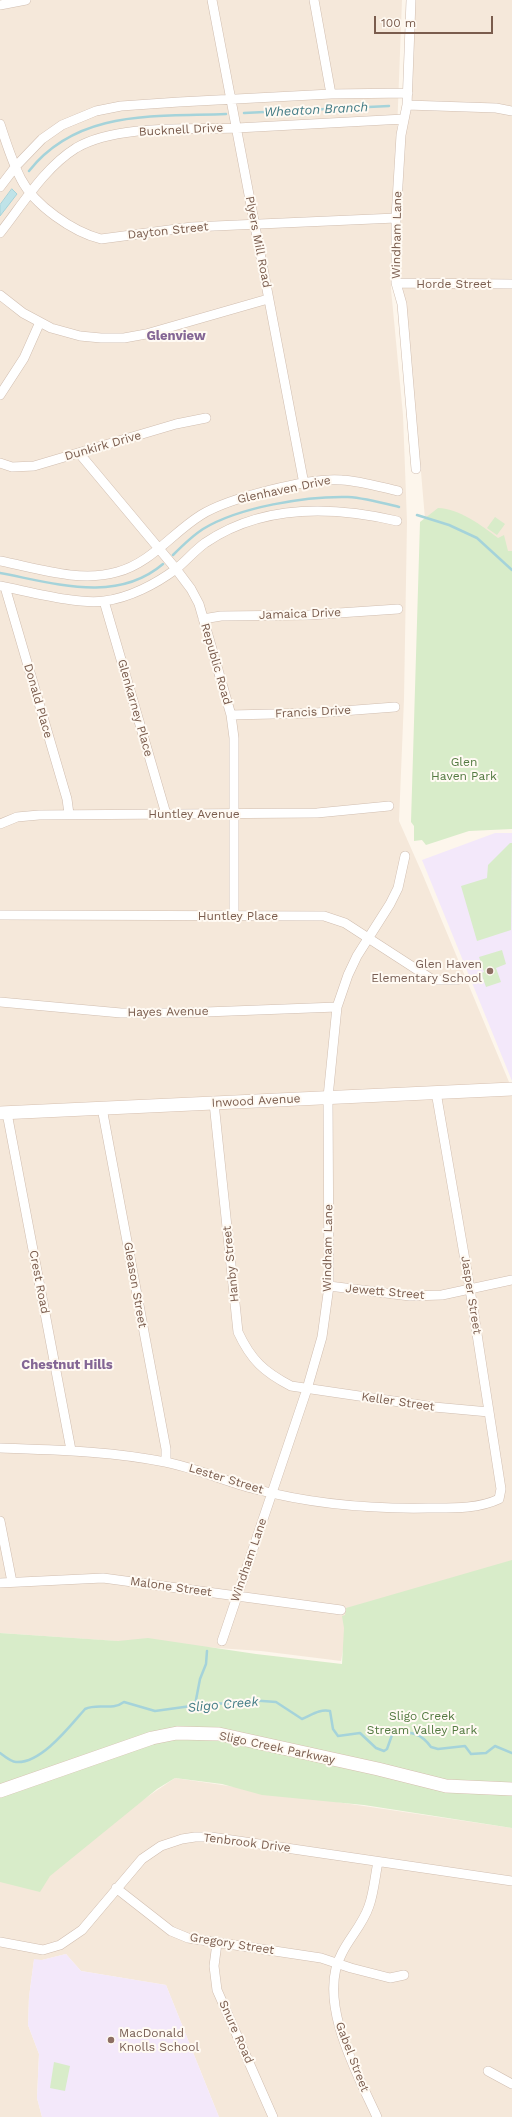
<!DOCTYPE html>
<style>
body{margin:0}
#map{position:relative;width:512px;height:2117px;overflow:hidden;background:#fdf6ec;font-family:"Work Sans",sans-serif}
canvas{display:block}
.scale{position:absolute;left:374px;top:16px;width:119px;height:18px;box-sizing:border-box;border:2px solid #7a5c4d;border-top:0;padding-left:5px;font-size:12px;line-height:14px;white-space:nowrap;color:#7a5c4d;-webkit-text-stroke:3px #fffaf3;paint-order:stroke}
</style>
<div id="map">
<canvas width="512" height="2117"></canvas>
<div class="scale">100 m</div>
</div>
<script>
const ctx = document.querySelector('canvas').getContext('2d');
ctx.lineJoin = 'round';
function paint(path, color) { ctx.fillStyle = color; ctx.fill(path, 'evenodd'); }
function stroke(path, color, width, dash) { ctx.strokeStyle = color; ctx.lineWidth = width; ctx.lineCap = dash ? 'butt' : 'round'; ctx.setLineDash(dash || []); ctx.stroke(path); }
function drawText(font, color, halo, rows, align = 'center') {
  ctx.font = font + ' "Work Sans",sans-serif'; ctx.lineWidth = 4; ctx.setLineDash([]); ctx.textBaseline = 'middle'; ctx.strokeStyle = halo; ctx.fillStyle = color; for (const [text, x, y, turn = 0] of rows) {
    ctx.save(); ctx.translate(x, y); ctx.rotate((+turn || 0) * Math.PI / 180); ctx.textAlign = isNaN(turn) ? turn : align; if (halo) ctx.strokeText(text, 0, 0); ctx.fillText(text, 0, 0); ctx.restore();
  }
}
paint(new Path2D(`
 M0,0H402L391,289L403,415L407,522L404,699L399,821L422,873L509,1082L512,1096V1564L350,1611L341,1661L261,1651L0,1633Z
 M411,0H512V576L425,519L421,472L402,304L396,218Z
 M175,1778L512,1828V2117H219L166,1985L81,1971L66,1954L42,1960H34L29,1997L28,2025L39,2054L37,2098L42,2117H0V1879L33,1875Z`), '#f5e8da');
paint(new Path2D(`
 M495,833H512V1081L422,860Z
 M66,1954L81,1971L166,1985L219,2117H42L37,2098L39,2054L28,2025L29,1997L34,1959L42,1960Z`), '#f3e8fa');
paint(new Path2D(`
 M438,508C460,509 481,525 498,538L504,535L508,551H512V829L469,831L426,845L422,840L414,841V826L411,822L420,522Z
 M495,517L505,524L497,535L487,528Z
 M510,843H512L511,930L477,941L461,886L487,878L488,865Z
 M502,950L506,964L496,968L501,982L486,987L481,973L484,972L479,957Z
 M512,1560V1828L364,1805L262,1795L222,1784L175,1778L157,1789L50,1876L40,1892L0,1882V1633L118,1641L148,1638L256,1654L342,1664L344,1628L342,1616L345,1615L346,1608Z
 M54,2062L70,2066L65,2091L50,2088Z`), '#d8ecc9');
const water = new Path2D(`
 M12,189L17,194L0,216V205Z`);
paint(water, '#bfe3e8');
stroke(water, '#a5d3da', 1);
stroke(new Path2D(`
 M244,113L389,106
 M29,171C78,109 155,117 226,114
 M417,515L449,525L477,538L512,570
 M173,555C182,546 192,536 203,529C239,507 306,496 348,497C365,498 383,503 399,507
 M0,573C54,583 116,604 163,564
 M195,1705L200,1679L206,1664L207,1651
 M0,1753C4,1756 11,1762 16,1762C41,1764 70,1726 85,1709C98,1703 112,1711 124,1702L155,1711L213,1703L230,1704L249,1700L276,1702L302,1719C312,1715 319,1709 330,1711L333,1729L338,1736L360,1733L376,1748L384,1751L387,1749L392,1735L395,1732C412,1732 421,1733 431,1747L438,1749L465,1746L471,1754L486,1753L495,1746L512,1753`), '#a5d3da', 2.5);
const street = new Path2D(`
 M212,0L304,484
 M314,0L331,94
 M411,0L407,105L401,135L396,218V283L402,304L416,469
 M0,5L26,0
 M407,105L496,108L512,111
 M0,124C6,142 12,162 21,179C34,205 73,232 101,239L192,227L396,218
 M0,187L16,166L42,139L62,125L96,111L121,106L179,102L331,94L408,93
 M0,233C23,204 44,168 76,148C117,124 190,130 237,128C293,125 348,122 404,119
 M396,283L512,284
 M0,295L23,313L51,328L80,336L101,338H124L146,334L268,299
 M0,395L24,358L40,322
 M79,453L176,569L191,589L199,604L231,715L234,738V916
 M0,463L12,467L34,466L176,424L206,418
 M0,561C36,568 80,583 117,572C151,563 172,533 201,515C228,498 311,477 342,480C360,481 380,487 398,491
 M0,586C27,591 78,605 104,601C129,598 156,584 176,569C186,561 194,551 205,543C262,504 333,506 397,521
 M5,587L67,799L69,814
 M104,601L166,814
 M203,619L221,616L309,615L398,609
 M231,715L316,713L395,707
 M0,824L17,817L39,815L317,813L389,806
 M0,915L324,916L345,923L433,980H457
 M0,1002L121,1013H179L337,1007
 M214,1103L238,1332C251,1360 264,1372 291,1386L434,1407L489,1412
 M102,1108L166,1449V1462
 M7,1113L71,1450
 M329,1286L410,1296L442,1295L512,1280
 M0,1448C56,1450 111,1451 165,1462C196,1468 224,1481 255,1489C311,1504 371,1509 428,1508C452,1508 478,1509 499,1499L501,1489L470,1289L436,1092
 M0,1521L12,1582
 M0,1583L103,1578L341,1610
 M222,1641L307,1389L322,1337L329,1286L328,1097L337,1007L348,975L357,956L390,904L398,888L405,856
 M116,1888L171,1931L188,1938L321,1958L351,1968L390,1978L404,1975
 M0,1942L43,1950L60,1945L82,1930L142,1859L161,1846L182,1839L195,1837H211L512,1881
 M217,1943L214,1966L217,1990L273,2117
 M488,2071L512,2084
 M377,2117C357,2073 316,2000 342,1953C350,1937 363,1924 369,1906C374,1892 375,1876 378,1862`);
const secondary = new Path2D(`
 M0,1113L512,1089
 M0,1791L152,1738L177,1733L219,1734L378,1769L446,1786L512,1789`);
stroke(street, '#d1beb0', 10);
stroke(secondary, '#d6c0b0', 14);
stroke(street, '#fff', 9);
stroke(secondary, '#fff', 13);
for (const [x, y, r, color] of [
 [490,971,4,"#8d6e63"],
 [111,2040,4,"#8d6e63"]
]) { const dot = new Path2D(); dot.arc(x, y, r, 0, 2 * Math.PI); ctx.fillStyle = color; ctx.fill(dot); stroke(dot, '#fffaf3', 1.5); }
drawText('12px', '#7a5c4d', '#fffaf3', [
 ["Bucknell Drive",181,130,-3],
 ["Dayton Street",168,231,-6],
 ["Windham Lane",397,235,-89],
 ["Plyers Mill Road",258,242,79],
 ["Horde Street",454,284],
 ["Dunkirk Drive",103,446,-16],
 ["Glenhaven Drive",284,490,-12],
 ["Jamaica Drive",300,614,-2],
 ["Republic Road",216,664,74],
 ["Donald Place",38,701,74],
 ["Glenkarney Place",135,708,74],
 ["Francis Drive",313,712,-3],
 ["Huntley Avenue",194,814],
 ["Huntley Place",238,916],
 ["Hayes Avenue",168,1012,-1],
 ["Inwood Avenue",256,1101,-3],
 ["Windham Lane",328,1248,-89],
 ["Hanby Street",231,1264,-96],
 ["Crest Road",39,1282,79],
 ["Gleason Street",135,1285,80],
 ["Jewett Street",385,1292,5],
 ["Jasper Street",471,1295,81],
 ["Keller Street",398,1402,8],
 ["Lester Street",226,1479,17],
 ["Windham Lane",249,1560,-71],
 ["Malone Street",171,1587,8],
 ["Sligo Creek Parkway",277,1748,12],
 ["Tenbrook Drive",247,1843,7],
 ["Gregory Street",232,1944,9],
 ["Snure Road",236,2032,66],
 ["Gabel Street",352,2057,69]
]);
drawText('12px', '#537a41', '#fffaf3', [
 ["Glen",464,762],
 ["Haven Park",464,776],
 ["Sligo Creek",422,1716],
 ["Stream Valley Park",422,1730]
]);
drawText('12px', '#785e54', '#fffaf3', [
 ["Glen Haven",482,964],
 ["Elementary School",482,978],
 ["MacDonald",119,2033,"left"],
 ["Knolls School",119,2047,"left"]
], 'right');
drawText('italic 13px', '#437c86', '#fffaf3', [
 ["Wheaton Branch",316,110,-3],
 ["Sligo Creek",223,1705,-5]
]);
drawText('bold 13px', '#846695', '#fffaf3', [
 ["Glenview",176,336],
 ["Chestnut Hills",67,1365]
]);
</script>
